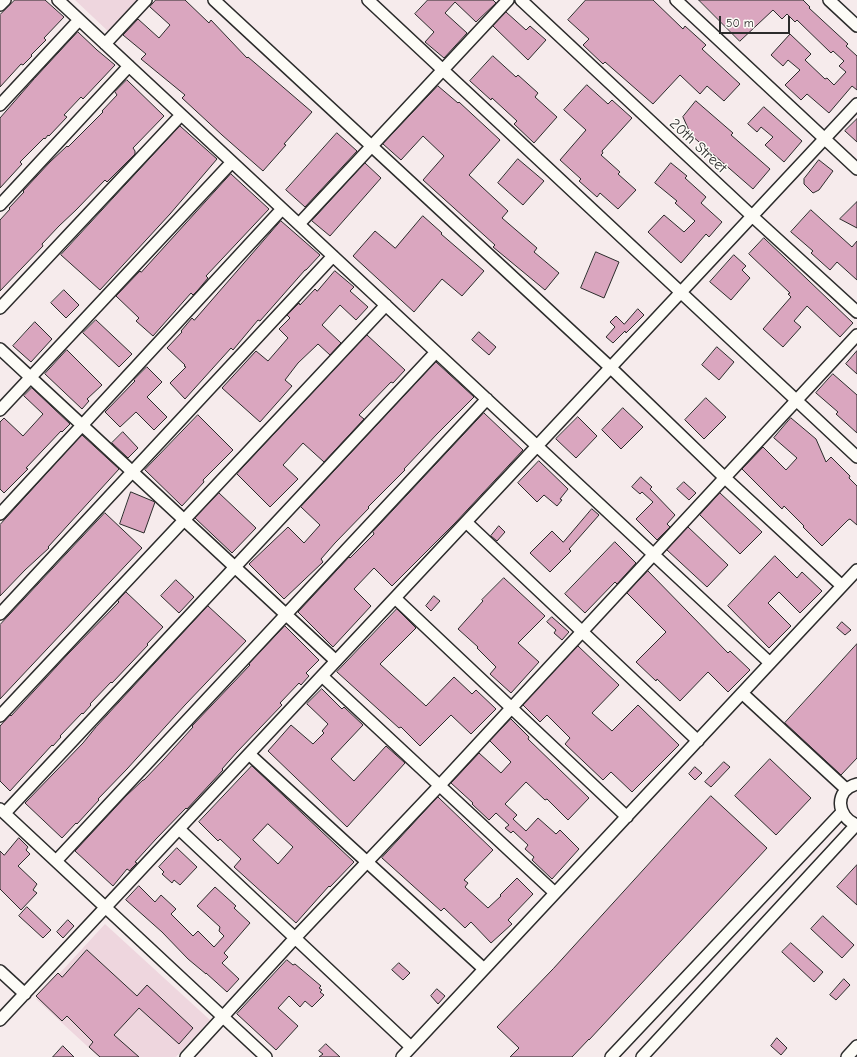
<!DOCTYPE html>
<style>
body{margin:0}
#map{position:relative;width:857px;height:1057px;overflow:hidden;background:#f6ebec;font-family:"Comic Neue",sans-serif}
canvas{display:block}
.scale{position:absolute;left:719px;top:16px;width:71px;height:18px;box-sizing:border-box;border:2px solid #2b2b2b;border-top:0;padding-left:5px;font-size:12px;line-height:14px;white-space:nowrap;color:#2b2b2b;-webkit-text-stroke:3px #fdfcf7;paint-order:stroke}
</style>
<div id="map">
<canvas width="857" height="1057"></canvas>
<div class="scale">50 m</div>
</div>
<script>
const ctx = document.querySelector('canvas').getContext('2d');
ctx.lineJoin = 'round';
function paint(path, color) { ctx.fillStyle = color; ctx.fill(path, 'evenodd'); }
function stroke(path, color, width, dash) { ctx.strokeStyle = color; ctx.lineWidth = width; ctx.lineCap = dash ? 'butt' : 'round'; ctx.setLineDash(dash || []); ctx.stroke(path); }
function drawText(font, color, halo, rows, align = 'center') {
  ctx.font = font + ' "Comic Neue",sans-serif'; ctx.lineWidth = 3; ctx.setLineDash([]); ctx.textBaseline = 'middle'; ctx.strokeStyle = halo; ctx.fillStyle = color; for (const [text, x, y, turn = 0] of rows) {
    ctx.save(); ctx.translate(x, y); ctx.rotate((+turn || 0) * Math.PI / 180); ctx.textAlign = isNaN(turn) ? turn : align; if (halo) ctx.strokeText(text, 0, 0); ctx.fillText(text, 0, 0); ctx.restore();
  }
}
paint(new Path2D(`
 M75,0H143L111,34Z
 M105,924L210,1020L176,1057H99L36,999Z`), '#eed6de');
const building = new Path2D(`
 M15,0H45L64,17L44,38L46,40L31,55L32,56L23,65L21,64L0,87V15Z
 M156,0H185L209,23L211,20L247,58L248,57L312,112L284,144L286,145L263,171L222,135L182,98L185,95L141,59L146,54L123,35L138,19L159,38L170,25L150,7Z
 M428,0H493L496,3L476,22L455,2L445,13L467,33L444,58L425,42L434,32L415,14Z
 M586,0H653L683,29L685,26L706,45L702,49L740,84L724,101L707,86L700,94L680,75L653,104L605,62L603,64L583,45L589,39L568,20Z
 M699,0H803L810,7L809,8L848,44L846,46L857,56V90L852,86L829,113L807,94L801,100L785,85L800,70L788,60L783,66L771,55L790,34L811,54L805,60L825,79L827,78L834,85L846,72L839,66L844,61L833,51L831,53L797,20L795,22L787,14L782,19L773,10L740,41Z
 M506,12L526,30L530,26L546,40L528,60L493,26Z
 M78,32L97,50L115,65L83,99L81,97L64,115L67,117L49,136L48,135L45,139L44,138L20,162L22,164L0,188V118L34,79Z
 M493,56L516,77L518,75L538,93L535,97L557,117L534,143L514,124L517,121L492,98L491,100L470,81Z
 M127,80L164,116L133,148L135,151V154L107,182L105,180L76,210L59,226L42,244L43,246L0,291V220L10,209L9,208L24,192L23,191L50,162L67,146L68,147L103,112L102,111L117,95L115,92Z
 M587,85L608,104L612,100L632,118L602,151L603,153L601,155L620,172L618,174L636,190L618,209L600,193L597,197L579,181L581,179L560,160L586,130L564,110Z
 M438,86L458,103L459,102L500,140L469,175L508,211L502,218L537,248L534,252L559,273L545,290L493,247L495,245L423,180L444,156L423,136L401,160L383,144Z
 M696,101L733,133L731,135L770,169L753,189L691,135L683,117Z
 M764,107L802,141L784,162L765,145L773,137L761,127L757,132L748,124Z
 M857,119V142L845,131Z
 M180,126L217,159L170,214L100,290L61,255Z
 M337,133L357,151L305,207L286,190Z
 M518,159L544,181L523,205L498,183Z
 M819,160L833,171L819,190L813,193L804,184V179Z
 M365,163L381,178L330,236L312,221Z
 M671,163L687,176L685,178L706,197L701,203L722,222L709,237L706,234L681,263L648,232L664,215L684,232L695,221L675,203L677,201L655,183Z
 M231,174L269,209L206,276L208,278L198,290L193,295L191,293L153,336L136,321L139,318L116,296L140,271L141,272Z
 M857,202V228L840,219Z
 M811,210L852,247L857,241V280L837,262L830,270L811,253L813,251L791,232Z
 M423,216L442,233L441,234L484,271L462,296L442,279L414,312L353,256L375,231L395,248Z
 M281,221L320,255L306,270H305L260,321L258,320L233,350L231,348L185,399L170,383L186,367L184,366L185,365L167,348L182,332L181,331L192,318L194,320Z
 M764,238L853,323L840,337L807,306L794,321L801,327L783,347L763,329L791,297L788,294L790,293L749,254Z
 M596,252L619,262L604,298L581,288Z
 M734,255L746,266L742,270L750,278L731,300L710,282Z
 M335,271L354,287L350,291L368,307L356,320L340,305L322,325L341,343L330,355L318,344L298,363L285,380L292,386L260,422L222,388L256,351L268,361L288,338L279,329L290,318L287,315L299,303L300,305L315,289L317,291Z
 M64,290L79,305L66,318L51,303Z
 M638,309L644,315L626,333L625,331L613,343L606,337L615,327L610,322L616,316L624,324Z
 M96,320L132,354L119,367L83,333Z
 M35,322L52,339L31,362L13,346Z
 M479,332L496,347L489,355L472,340Z
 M367,335L405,370L393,383L391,382L359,415L364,419L324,462L303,443L283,465L298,479L270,507L237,474Z
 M717,347L734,362L719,380L702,365Z
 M67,350L102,385L87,399L89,401L82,409L45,374Z
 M857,351V374L846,364Z
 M436,362L474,397L437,434L404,469L405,470L368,507L369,508L335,543L321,559L323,562L284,599L249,564L288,527L304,543L320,525L301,507Z
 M147,367L162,382L147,397L167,417L154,430L136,412L120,427L105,412L135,381L134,380Z
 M833,374L857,395V433L836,414L838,412L816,393Z
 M32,388L70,424L62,432L61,431L26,468L28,469L4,493L0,489V422L4,418L23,436L43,414L24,396Z
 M706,398L726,417L704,439L685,420Z
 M623,408L643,427L621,449L602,430Z
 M484,413L523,450L455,523L392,586L374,568L354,589L371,606L333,647L298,612L349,557L350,558L374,534L373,532Z
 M198,415L233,450L203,480L204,482L182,506L145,470Z
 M578,417L597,436L576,458L556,439Z
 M791,418L816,439L826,462L831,457L850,476L849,478L857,486V525L850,519L848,520L822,546L803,527L804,526L784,506L782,509L742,469L763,447L786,470L797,458L774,438Z
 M123,432L138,448L128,458L112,443Z
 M82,435L119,469L48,547L49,548L25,570L0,596V525Z
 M539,461L568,489L560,499L562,500L557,506L544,495L537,502L518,483Z
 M641,477L652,487L650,489L675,515L667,524L670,527L657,540L636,519L653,502L642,492L640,494L632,487Z
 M684,482L696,493L689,500L677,489Z
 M131,492L155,502L144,533L120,524Z
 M219,493L256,528L232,553L195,518Z
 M720,493L762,532L740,554L700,515Z
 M592,509L599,515L569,549L571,551L550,572L530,553L552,531L563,542Z
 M105,513L142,548L0,699V625Z
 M499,526L505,532L497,541L491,536Z
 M688,527L728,565L707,587L667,550Z
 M615,542L636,563L617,584L615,582L585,613L565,594Z
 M775,556L797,578L802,572L822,591L800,613L779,592L768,603L791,626L769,648L728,606Z
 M648,571L728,653L730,651L750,670L728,692L708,672L680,701L657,679L656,681L636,662L666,632L627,593Z
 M504,578L545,616L518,643L539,662L511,693L490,674L496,667L477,648L478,647L458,629L483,601L482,600Z
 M176,580L194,597L179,613L161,596Z
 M126,592L163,627L147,644L148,645L112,683L111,682L90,704L91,705L83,714L82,713L60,736L61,737L53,746L52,745L10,791L0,781V726L10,715L11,716L68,654L119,602L118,601Z
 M434,596L440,601L431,611L426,606Z
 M208,606L246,641L185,705L127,769L98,799L99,800L77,824L76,823L62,838L25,803L83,743L96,727Z
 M397,609L416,628L380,664L426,706L454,677L472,694L476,690L496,709L471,734L451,715L420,746L401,727L399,728L337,672Z
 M552,617L569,632L562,640L554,633L556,630L547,622Z
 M842,622L851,630L845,635L837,628Z
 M285,626L319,660L306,673L309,676L301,685L299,683L280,703L282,705L237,752L222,769L223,770L187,809L186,808L156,839L135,862L137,863L131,869L130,871L127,869L113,886L75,851L126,796L143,780H144L164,759L193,727L192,726L250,665L249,664Z
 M857,644V758L841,775L785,723Z
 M578,646L619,685L592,713L612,731L638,705L679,745L632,792L611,772L603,780L565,744L570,738L547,715L540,722L523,705Z
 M322,689L342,709L344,707L363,725L331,759L354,781L386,746L405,763L347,827L268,751L291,725L313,744L324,733L322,731L328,724L307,704Z
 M511,719L529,737L528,739L589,798L568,820L547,799L545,800L526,782L505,804L517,815L513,819L526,831L538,818L556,834L560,830L579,849L552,879L532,860L534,857L525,849L528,845L513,831L511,833L505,828L509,825L496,813L489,820L472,804L473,803L451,783L479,753L501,773L511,762L490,741Z
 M770,759L811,798L776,835L735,796Z
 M724,762L730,767L711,787L705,782Z
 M252,766L354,862L330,887L329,886L296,923L234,867L241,859L220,839L218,841L199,822ZM268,824L293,847L278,864L253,840Z
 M695,767L702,773L695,780L689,774Z
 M711,796L767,848L589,1040V1039L572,1057H510L519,1048L497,1027L553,969Z
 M438,797L493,850L464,880L468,883L465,887L488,908L501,896L500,895L517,878L533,894L508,920L512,924L491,943L471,922L465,928L444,908L441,911L382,858Z
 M19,838L28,847L26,850L30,854L18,866L37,884L33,890L37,893L21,910L0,889V851L4,855Z
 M177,848L197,867L180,885L174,880L172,883L162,874L164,872L159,867Z
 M857,865V905L837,887Z
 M139,886L155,902L161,895L176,909L171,914L193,936L198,931L214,947L224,936L219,931L220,927L197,906L215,887L236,906L234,908L250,923L224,953L228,957L222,963L239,979L227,992L206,973V974L188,959L162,932L126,900Z
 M27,907L51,930L43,938L19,916Z
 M823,916L854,945L842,958L811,929Z
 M68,920L74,926L63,938L57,932Z
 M791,943L823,972L814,982L782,952Z
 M87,950L137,996L147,985L193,1028L179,1044L139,1008L114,1035L139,1057H100L89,1047L93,1042L67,1016L62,1021L36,996L58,973L62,977Z
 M287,960L293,965L295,964L321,986L319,988L322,990L320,992L324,995L312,1007L305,1001L300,1007L289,996L278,1008L298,1026L276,1050L237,1014Z
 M399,963L410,973L403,980L392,970Z
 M844,979L850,985L836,1000L830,995Z
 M437,989L445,996L438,1004L431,996Z
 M777,1038L787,1048L781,1055L771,1046Z
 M326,1044L340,1057H319L323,1054L319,1051Z
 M63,1046L74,1057H53Z`);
paint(building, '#daa6bf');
stroke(building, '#2b2b2b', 1);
const minor = new Path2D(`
 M58,0L770,663
 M214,0L611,368L724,477L842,586
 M368,0L857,457
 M521,0L752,216L857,312
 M676,0L857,169
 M829,0L857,26
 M0,5L5,0
 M105,44L146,0
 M0,105L79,20
 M0,205L129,66
 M299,224L508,0
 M0,308L181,115
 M0,349L336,661
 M0,410L232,162
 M0,514L282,209
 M466,522L698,741
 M395,598L627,817
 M0,614L333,256
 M322,676L555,893
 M742,693L846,789
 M0,716L386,305
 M249,754L484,969
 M857,784C834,790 836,817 857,825
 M0,809L266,1057
 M5,813L436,352
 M179,829L411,1047
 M56,861L487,399
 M0,971L25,994
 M0,1020L857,104
 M186,1057L295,938L440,785L857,335
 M402,1057L857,570
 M611,1057L842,812
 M642,1057L856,825
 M847,1057L857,1046`);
stroke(minor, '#2b2b2b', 14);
stroke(minor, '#fdfcf7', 11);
drawText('15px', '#2b2b2b', '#fdfcf7', [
 ["20th Street",698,146,43]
]);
</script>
